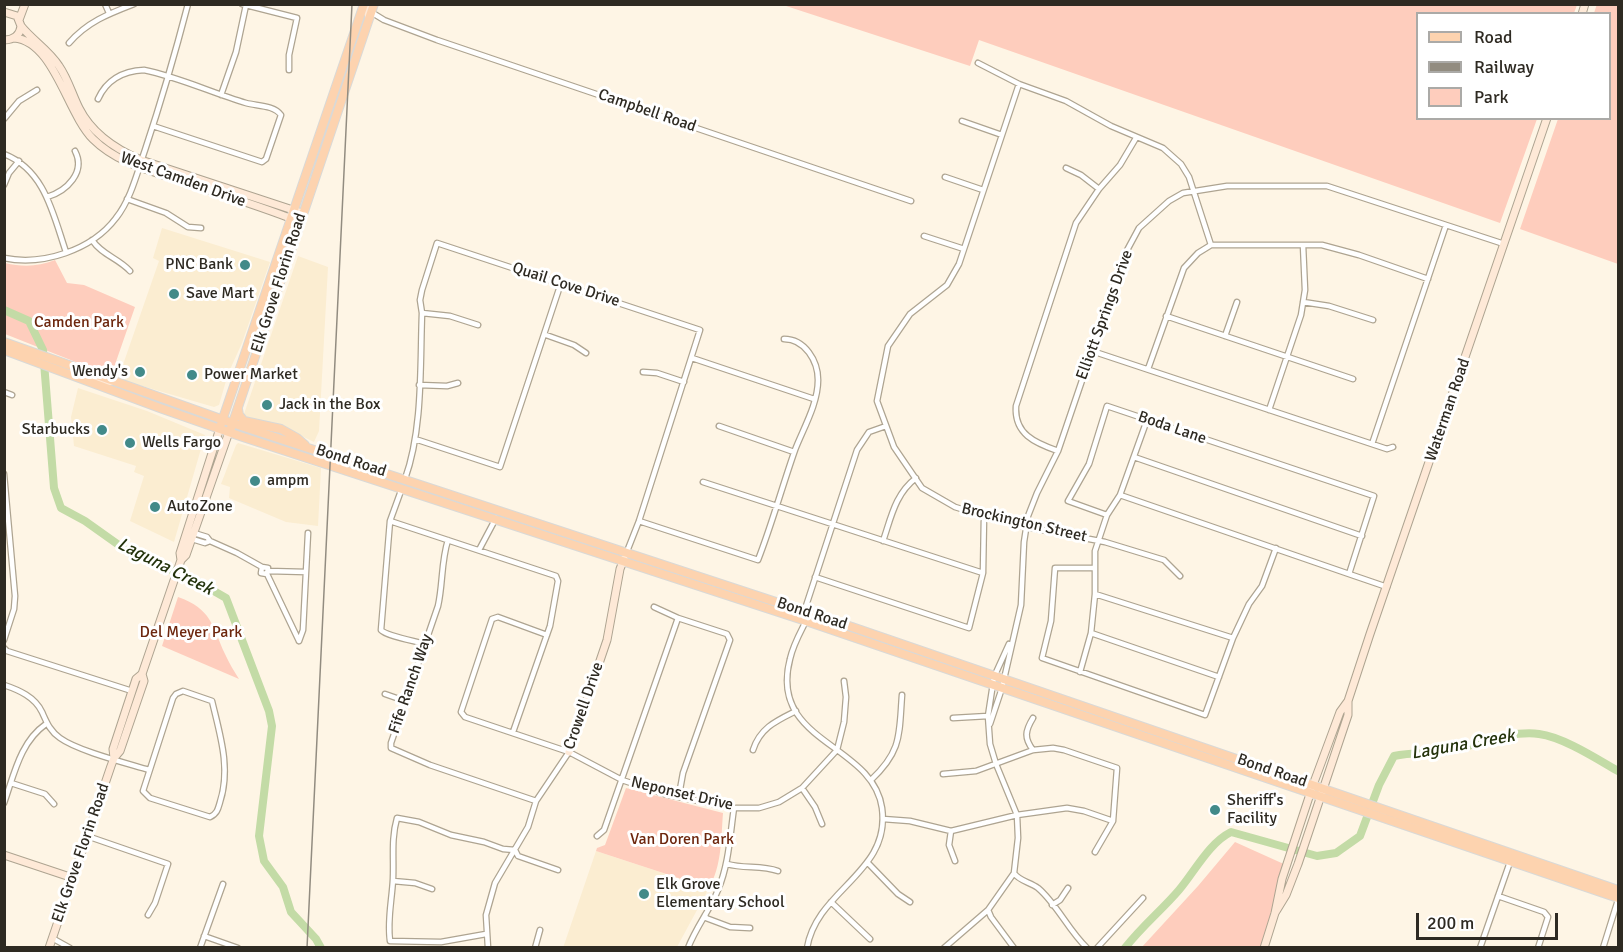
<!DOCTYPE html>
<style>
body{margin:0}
#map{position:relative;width:1623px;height:952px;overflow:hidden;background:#fef5e5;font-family:Signika,sans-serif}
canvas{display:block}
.frame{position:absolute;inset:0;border:6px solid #2e2a22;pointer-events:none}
.legend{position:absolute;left:1416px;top:12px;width:195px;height:108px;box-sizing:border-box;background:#fff;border:2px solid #abaaa7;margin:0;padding:8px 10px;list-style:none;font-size:18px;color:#2e2a22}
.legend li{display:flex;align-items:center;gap:12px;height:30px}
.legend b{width:30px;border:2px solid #abaaa7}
.scale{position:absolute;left:1416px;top:913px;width:142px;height:27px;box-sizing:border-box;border:3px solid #2e2a22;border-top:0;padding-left:8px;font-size:18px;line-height:21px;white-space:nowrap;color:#2e2a22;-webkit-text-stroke:4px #fff;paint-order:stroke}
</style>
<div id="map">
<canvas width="1623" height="952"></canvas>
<div class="frame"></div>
<ul class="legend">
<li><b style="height:8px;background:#fdd3af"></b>Road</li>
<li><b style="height:8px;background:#928c80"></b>Railway</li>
<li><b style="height:16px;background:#fecdbd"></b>Park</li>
</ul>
<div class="scale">200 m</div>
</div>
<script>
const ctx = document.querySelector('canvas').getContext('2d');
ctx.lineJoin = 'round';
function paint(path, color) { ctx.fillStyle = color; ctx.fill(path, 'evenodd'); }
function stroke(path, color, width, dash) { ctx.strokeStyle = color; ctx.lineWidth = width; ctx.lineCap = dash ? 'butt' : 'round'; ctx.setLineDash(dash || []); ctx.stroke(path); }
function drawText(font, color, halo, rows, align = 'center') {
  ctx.font = font + ' Signika,sans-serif'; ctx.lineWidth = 6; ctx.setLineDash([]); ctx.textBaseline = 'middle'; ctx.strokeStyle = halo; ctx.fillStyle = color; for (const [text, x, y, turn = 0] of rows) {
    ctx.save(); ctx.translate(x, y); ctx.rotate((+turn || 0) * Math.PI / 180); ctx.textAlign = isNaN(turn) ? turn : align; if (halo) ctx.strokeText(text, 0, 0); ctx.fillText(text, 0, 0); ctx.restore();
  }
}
paint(new Path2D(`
 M162,228L270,262L242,343L228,374L219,405L214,407L118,379L159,261L153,258Z
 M298,256L328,267L319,431L314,442L279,425L247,417L244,414Z
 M78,388L147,411L205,435L174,542L130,521L144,476L134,472L136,466L74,446L71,417Z
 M238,443L321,468L318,526L286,522L229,498L230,487L221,484L236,445Z
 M596,851L709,888L677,947L563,948Z`), '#fbedd1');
paint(new Path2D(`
 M1597,4L1618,5V264L1520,229L1558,119L1610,118V14L1594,13Z
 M783,5H1577L1574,13L1418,14V118L1537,119L1500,223L979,40L970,66Z
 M55,260L67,283L84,285L135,307L111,376L5,334V263C22,267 38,267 55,260Z
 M178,597C212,609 212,626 225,654C229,663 234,671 239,679L162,646Z
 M626,788L723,813C721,839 722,865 709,888L596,851L597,848L605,845Z
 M1235,842L1286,865L1264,947L1141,948L1198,886Z`), '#fecdbd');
stroke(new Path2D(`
 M4,310L29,321L43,350L54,488L61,508L85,521L130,553L193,579L226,598L269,711L272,726L259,836L264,861L283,887L291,912L316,939L321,948
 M1125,948C1142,926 1162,910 1179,890C1195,871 1209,843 1231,832L1317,856L1336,853L1360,836L1379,785L1394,756C1412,752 1431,754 1449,751C1476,745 1511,730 1539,734C1563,737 1597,759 1618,771`), '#c3dba6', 8);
const street = new Path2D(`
 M105,4L109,13
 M242,4L297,18L289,55V70
 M371,12L384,20L437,40L911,201
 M69,43C87,22 108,14 134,4
 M978,63L1019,84L1066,101L1111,126L1163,148L1181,164L1189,177L1211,245
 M1019,84L959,264L947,285L910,314L888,346L877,401L894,447L922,488L955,507L984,516L1026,527L1105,542L1164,560L1180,576
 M221,95L236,52L246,5
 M98,99C107,79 123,71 144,70C179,77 212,93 246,103C257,106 274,105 281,115L266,159L262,162L153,126
 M4,119L19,101L37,90
 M962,121L1002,135
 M4,154C45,170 53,214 66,252
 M1066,168L1081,175L1099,189
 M945,177L983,190
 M4,185L9,173L19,161
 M47,197C67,191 86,172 75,151
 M127,199L166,213L188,227L201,228
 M924,236L964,249
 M92,240C102,255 118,258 130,271
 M4,258C43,266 92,250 116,218C131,199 137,173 145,150C161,102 175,54 188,4
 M1303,302L1329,306L1373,320
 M422,313L450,316L478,325
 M1166,316L1353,379
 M546,335L574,345L586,353
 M1225,336L1237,302
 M1092,351L1387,449L1393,447
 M692,358L814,399
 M1148,369L1184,268L1198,253L1211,245H1322L1359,255L1428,279
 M643,372L657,373L684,382
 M419,385L447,386L458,383
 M4,392L12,395
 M1269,410L1301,315L1305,290L1303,245
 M719,426L794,452
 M415,439L500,467L561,283
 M1372,444L1446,225
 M1058,451C1035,443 1014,434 1016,406L1076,223L1099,189L1120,165L1136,138
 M1134,457L1362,536
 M4,474L15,596L14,609L4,640
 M405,479C423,429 420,366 422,313L420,300L422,290L437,243L700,330L639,521L626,554
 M703,482L983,573
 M402,488L390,521L381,630C386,636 415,641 425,644
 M1107,515L1068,501L1089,464L1107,406L1374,496L1349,574L1120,495
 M390,521L556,576L558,581L550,626L513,732
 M639,521L758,560C772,524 782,487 795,450C803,429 818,404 818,380C818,361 805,339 784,339
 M194,533L207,537L210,541L237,553L262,567
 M192,539L205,543L210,541
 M448,540C441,562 443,584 438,606L391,743V748L430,765L536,801
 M883,541C891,518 895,494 916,478
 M479,550L496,518
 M1095,568H1055L1051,621L1042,658L1205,715L1233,638L1249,604L1262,586L1276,548
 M268,571L306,572
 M267,574L261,573L262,567L268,568L267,574L299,641
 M1349,574L1387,587
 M815,577L969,628L983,573L984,516
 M1095,594L1233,638
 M654,607L678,618L727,634L730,640L683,773L679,795
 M804,612L857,450L869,432L886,426
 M806,621C800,633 793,645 790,659C768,743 873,743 882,808C891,873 817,889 807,948
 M1091,633L1219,677
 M547,635L498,617L492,619L461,712L465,717L569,752L622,780L664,794L734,808H759L779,802L802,788L837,750L844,722L846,697L844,681
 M299,641L303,630L308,533
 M4,648L7,651L132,691
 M1080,672L1091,633L1095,594V551L1107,515L1120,495L1147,420
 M4,685C19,690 35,697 42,712C47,723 50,731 60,738C78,751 126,763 149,770
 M183,691L212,701C220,735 231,768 220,802C218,809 217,814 210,817L150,798L143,791L173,698L176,694Z
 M385,694L405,701
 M953,718L988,716
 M1033,718C1025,731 1024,738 1033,750
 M990,724L1002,688L1021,605L1024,542L1028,516L1037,493L1058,451L1125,254L1139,228L1169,201L1183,193L1227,186H1327L1504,244
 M753,750C760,728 776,721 796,711
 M943,774L976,771L1033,750L1053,748L1064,750L1117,768L1113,821L1095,852
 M871,780C902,751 899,735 902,695
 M11,783L45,794L54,804
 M802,788L815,807L822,824
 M4,803C14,775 20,742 46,724
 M883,819L910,821L951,831L1017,815L1067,808L1084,811L1113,821
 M951,831L949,845L955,861
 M87,836L168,864L155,903L148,915
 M597,836L604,830L678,618
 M868,863L898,894L910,902
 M727,864C744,869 761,865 778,871
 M1014,873C1019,881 1030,882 1038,888C1057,904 1068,930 1087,948
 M393,881L415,883L432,889
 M1498,896L1544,912L1548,917L1538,948
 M831,902L870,939
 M1052,905L1060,900L1068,888
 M988,910L991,917L1014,948
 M705,915L706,918L730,927L750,928
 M486,934L441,942L390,941C387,920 392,900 393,879C394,858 391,839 397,818L419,822L451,835L484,842L503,849L515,850L518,856L558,870
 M204,936L238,948
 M52,938L70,948
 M200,948L223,884
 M488,948L486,915L495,883L528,827L536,801L569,752
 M535,948L540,930
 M688,948C696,927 710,910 718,890C729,864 730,835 734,808
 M944,948L988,910L1014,873L1018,838L1017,815L996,764L990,744L988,716L994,677L1009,644
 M1097,948L1143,898
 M1480,948L1510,862
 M1603,948L1618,900`);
const secondary = new Path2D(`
 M369,4L367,11L369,17
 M4,12L17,16L21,26C20,35 14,40 4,40
 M1582,14L1585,4
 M19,20L25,4
 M21,26C32,40 49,50 59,66C68,79 72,94 79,108C92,134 115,149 141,160L302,213
 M14,38C54,41 67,113 93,139C116,162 148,170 178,180C217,193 257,205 295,220
 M72,373C85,374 101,385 113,381
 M181,560L186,555L229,432
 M569,752L607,640L620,569L624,559
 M114,758L113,749L136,679L142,674
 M4,855L73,878
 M1275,913L1286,895L1298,864L1348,715V701L1370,634L1547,118
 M49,948L111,766L114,758L120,751L144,681L142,674L181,560L180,553L220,428
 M1264,948L1275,913L1282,879L1313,785L1340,712L1348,701`);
const primary = new Path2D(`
 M4,342L232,423L852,627L1618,890
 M4,350L160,408L240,436L806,621L1618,898
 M238,409L239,415L244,421L281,429L297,438L305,445
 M221,424L364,4
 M231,428L374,4`);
stroke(street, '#aea491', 7);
stroke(secondary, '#aea491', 9);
stroke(primary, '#d9d9d7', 10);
stroke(street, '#fff', 4.5);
stroke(secondary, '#fee9d7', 7);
stroke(primary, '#fdd3af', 8);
stroke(new Path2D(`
 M307,948L352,4`), '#928c80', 1.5);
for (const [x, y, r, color] of [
 [245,265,6,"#428a89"],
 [174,294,6,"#428a89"],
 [140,372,6,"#428a89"],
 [192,375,6,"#428a89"],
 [267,405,6,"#428a89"],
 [102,430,6,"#428a89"],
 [130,443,6,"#428a89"],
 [255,481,6,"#428a89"],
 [155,507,6,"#428a89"],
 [1215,810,6,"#428a89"],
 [644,894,6,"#428a89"]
]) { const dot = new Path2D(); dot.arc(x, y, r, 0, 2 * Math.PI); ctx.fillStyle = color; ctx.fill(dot); stroke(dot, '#fff', 2); }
drawText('16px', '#2e2a22', '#fff', [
 ["Campbell Road",647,111,19],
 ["West Camden Drive",183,180,20],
 ["Elk Grove Florin Road",279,283,-72],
 ["Quail Cove Drive",566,285,18],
 ["Elliott Springs Drive",1105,315,-70],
 ["Waterman Road",1448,410,-71],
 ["Boda Lane",1172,428,19],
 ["Bond Road",351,461,18],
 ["Brockington Street",1024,523,13],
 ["Bond Road",812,614,18],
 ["Fife Ranch Way",411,684,-71],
 ["Crowell Drive",584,706,-71],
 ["Bond Road",1272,771,19],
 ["Neponset Drive",682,794,13],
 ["Elk Grove Florin Road",81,853,-71]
]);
drawText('16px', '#2e2a22', '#fff', [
 ["PNC Bank",233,265,"right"],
 ["Save Mart",186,294],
 ["Wendy's",128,372,"right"],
 ["Power Market",204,375],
 ["Jack in the Box",279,405],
 ["Starbucks",90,430,"right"],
 ["Wells Fargo",142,443],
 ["ampm",267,481],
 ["AutoZone",167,507],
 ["Sheriff's",1227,801],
 ["Facility",1227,819],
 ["Elk Grove",656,885],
 ["Elementary School",656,903]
], 'left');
drawText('16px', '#6d270e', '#fff', [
 ["Camden Park",79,323],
 ["Del Meyer Park",191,633],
 ["Van Doren Park",682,840]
]);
drawText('italic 18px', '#24330c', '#fff', [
 ["Laguna Creek",165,567,27],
 ["Laguna Creek",1463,745,-10]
]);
</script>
